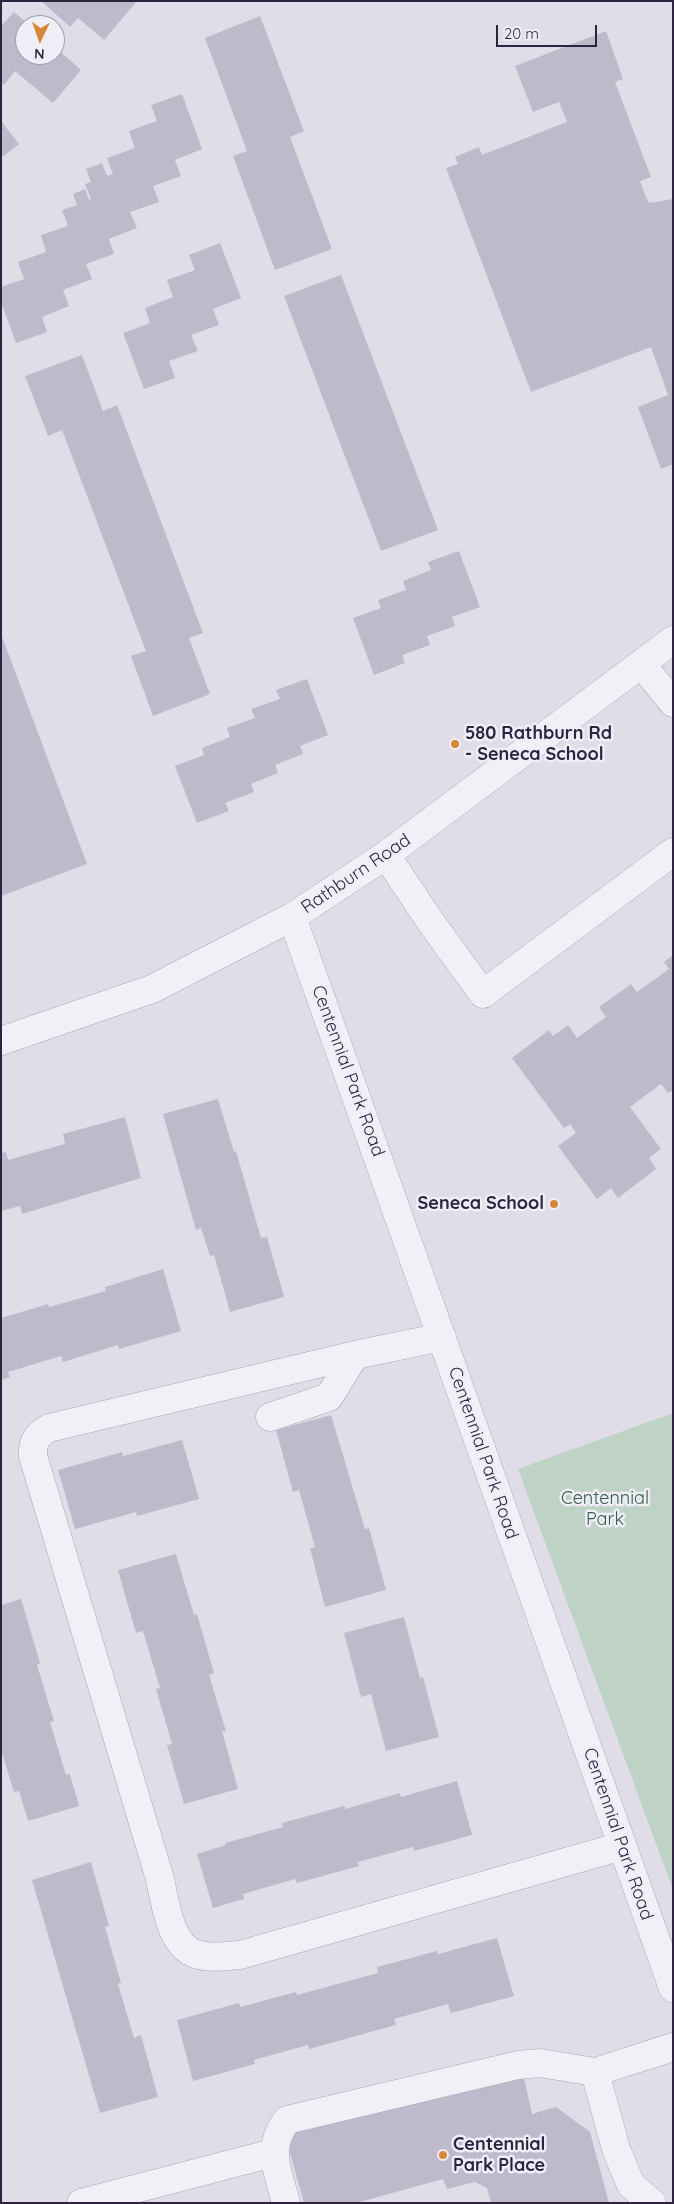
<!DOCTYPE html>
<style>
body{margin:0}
#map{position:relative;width:674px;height:2204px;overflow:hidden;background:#e0dde8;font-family:Quicksand,sans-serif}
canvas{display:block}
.frame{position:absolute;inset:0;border:2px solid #2d2540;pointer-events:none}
.north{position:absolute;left:15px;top:15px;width:50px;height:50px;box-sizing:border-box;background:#efedf6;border:1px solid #a19dad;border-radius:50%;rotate:183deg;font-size:14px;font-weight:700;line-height:20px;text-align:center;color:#2d2540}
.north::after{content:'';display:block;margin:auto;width:18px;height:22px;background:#d88638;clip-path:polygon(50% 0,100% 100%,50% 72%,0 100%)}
.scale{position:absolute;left:496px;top:25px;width:101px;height:22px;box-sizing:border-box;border:2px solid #2d2540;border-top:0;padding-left:6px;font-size:15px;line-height:18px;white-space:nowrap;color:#2d2540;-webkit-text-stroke:4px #efedf6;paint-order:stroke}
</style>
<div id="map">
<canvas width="674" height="2204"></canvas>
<div class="frame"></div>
<div class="north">N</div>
<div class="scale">20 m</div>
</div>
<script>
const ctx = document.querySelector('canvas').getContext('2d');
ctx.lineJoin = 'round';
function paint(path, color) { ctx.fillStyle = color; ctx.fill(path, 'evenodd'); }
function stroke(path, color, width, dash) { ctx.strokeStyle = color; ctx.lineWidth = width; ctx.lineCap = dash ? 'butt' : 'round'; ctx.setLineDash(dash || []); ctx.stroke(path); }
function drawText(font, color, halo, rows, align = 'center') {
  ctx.font = font + ' Quicksand,sans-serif'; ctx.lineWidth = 5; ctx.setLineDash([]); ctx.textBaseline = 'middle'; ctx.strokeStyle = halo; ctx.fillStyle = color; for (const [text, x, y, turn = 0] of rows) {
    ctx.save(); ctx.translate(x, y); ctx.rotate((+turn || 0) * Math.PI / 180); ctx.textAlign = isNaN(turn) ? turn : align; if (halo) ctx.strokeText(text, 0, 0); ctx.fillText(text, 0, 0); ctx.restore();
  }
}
paint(new Path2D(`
 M673,1413V1890L518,1469Z`), '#bed3c6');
paint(new Path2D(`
 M41,1H137L104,40L78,18L70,27Z
 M14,12L29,25H25V55H55V47L81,70L53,103L15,71L4,85L1,83V26Z
 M260,16L304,131L290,137L332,249L275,270L233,156L247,151L205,38Z
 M606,31L623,79L615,82L651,177L640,181L644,192L649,203L673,199V464L661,469L638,407L668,395L651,347L531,392L446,168L458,164L455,157L479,147L482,155L567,122L559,102L533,112L515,66Z
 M182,94L202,149L175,160L181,176L153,186L159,202L130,212L137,228L109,239L114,254L86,264L92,279L63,290L69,306L42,317L47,332L16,343L1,302V287L24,279L18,262L46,252L41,235L68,226L62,210L77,205L73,194L85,189L89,200L91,199L85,184L91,182L86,169L102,163L107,176L113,174L107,158L135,148L129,131L157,121L151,105Z
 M1,121L19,144L1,158Z
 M220,243L241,298L213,309L219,325L191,335L198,351L169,361L175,378L144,389L123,333L150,323L145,308L173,297L167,280L195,270L189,255Z
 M341,275L438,530L381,551L284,296Z
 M82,355L103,411L117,405L203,633L189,638L210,694L153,716L131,656L146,651L62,430L48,436L25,376Z
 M459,551L480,607L452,617L455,626L427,636L430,645L402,655L405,663L374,675L353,618L381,608L378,600L406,590L403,581L431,570L428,562Z
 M1,634L87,864L1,896Z
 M307,679L328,735L300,746L303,754L275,765L278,773L251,784L254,792L225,803L229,811L197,823L175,766L204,755L202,748L230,737L227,728L255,718L251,709L280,699L276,690Z
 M673,955V1090L668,1093L661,1084L630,1107L661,1149L649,1158L656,1169L618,1198L611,1188L597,1199L558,1146L576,1133L570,1124L564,1128L512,1058L549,1030L553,1036L568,1025L577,1038L606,1017L599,1007L631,984L637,992L669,969L664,962Z
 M218,1099L234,1152L236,1151L261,1238L267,1237L284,1297L230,1312L214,1255L210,1256L201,1228L196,1230L163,1114Z
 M125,1117L141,1178L22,1214L20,1206L1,1211V1153L6,1152L8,1160L65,1144L63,1134Z
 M163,1269L181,1331L119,1349L118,1345L63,1362L61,1356L8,1372L10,1377L1,1380V1318L48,1304L49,1307L106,1291L105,1287Z
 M331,1415L365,1529L369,1528L386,1590L325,1607L310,1548L315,1547L299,1490L293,1492L276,1430Z
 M182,1440L199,1499L137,1516L136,1512L75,1529L58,1470L122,1452L123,1456Z
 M176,1554L194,1615L197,1614L214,1673L209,1675L226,1731H222L238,1789L184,1804L167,1745L172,1744L156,1689L160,1688L143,1631L136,1633L118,1570Z
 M21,1599L40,1663L37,1665L54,1721L50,1722L66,1775L70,1774L79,1806L28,1821L19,1791L14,1792L1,1750V1605Z
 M404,1617L420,1678L423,1677L439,1737L386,1751L371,1694L361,1697L344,1633Z
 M457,1781L472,1835L414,1851L413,1847L358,1862L359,1866L297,1883L295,1879L243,1894L244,1899L213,1908L197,1854L226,1845L225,1843L283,1827L282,1823L344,1806L345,1809L400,1793L401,1797Z
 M91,1862L109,1926L105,1927L121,1983L118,1984L134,2038L141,2035L158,2097L100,2113L32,1880Z
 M497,1938L514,1996L451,2013L448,2004L394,2019L396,2025L309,2049L308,2045L254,2060L255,2064L193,2081L177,2020L239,2003L240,2007L296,1992L297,1995L378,1973L377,1967L437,1951L438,1954Z
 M523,2073L532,2114L556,2107L590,2132L609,2203H491L487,2188L475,2182L447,2189L443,2179L356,2203H304L283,2128Z`), '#bfbacb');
const minor = new Path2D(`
 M642,665L673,703
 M386,855L430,921L483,994L673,852
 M292,917L673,1988
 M1,1041L152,989L292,917L386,855L673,640
 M442,1337L355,1355L49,1428C37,1435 32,1441 33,1456L160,1879C165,1902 170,1946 196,1954C210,1959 225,1956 240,1955L622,1846
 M270,1417L329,1397L355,1355
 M81,2203L273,2153
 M286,2203C278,2171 265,2149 287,2120L518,2065L540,2063L595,2072
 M652,2203L631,2185L616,2149L595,2072L673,2047`);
stroke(minor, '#aaa6b6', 29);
stroke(minor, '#f2f0f6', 28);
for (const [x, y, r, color] of [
 [455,744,5,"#d88638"],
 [554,1204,5,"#d88638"],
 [443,2155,5,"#d88638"]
]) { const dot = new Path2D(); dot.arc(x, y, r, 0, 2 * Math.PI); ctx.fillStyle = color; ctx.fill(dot); stroke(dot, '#efedf6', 2); }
drawText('bold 18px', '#2d2540', '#efedf6', [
 ["580 Rathburn Rd",465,734],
 ["- Seneca School",465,755],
 ["Seneca School",544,1204,"right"],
 ["Centennial",453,2145],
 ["Park Place",453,2166]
], 'left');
drawText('18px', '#2d2540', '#efedf6', [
 ["Rathburn Road",356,874,-34],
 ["Centennial Park Road",348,1071,70],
 ["Centennial Park Road",483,1453,71],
 ["Centennial Park Road",618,1834,71]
]);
drawText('18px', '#325d45', '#efedf6', [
 ["Centennial",605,1499],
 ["Park",605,1520]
]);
</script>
